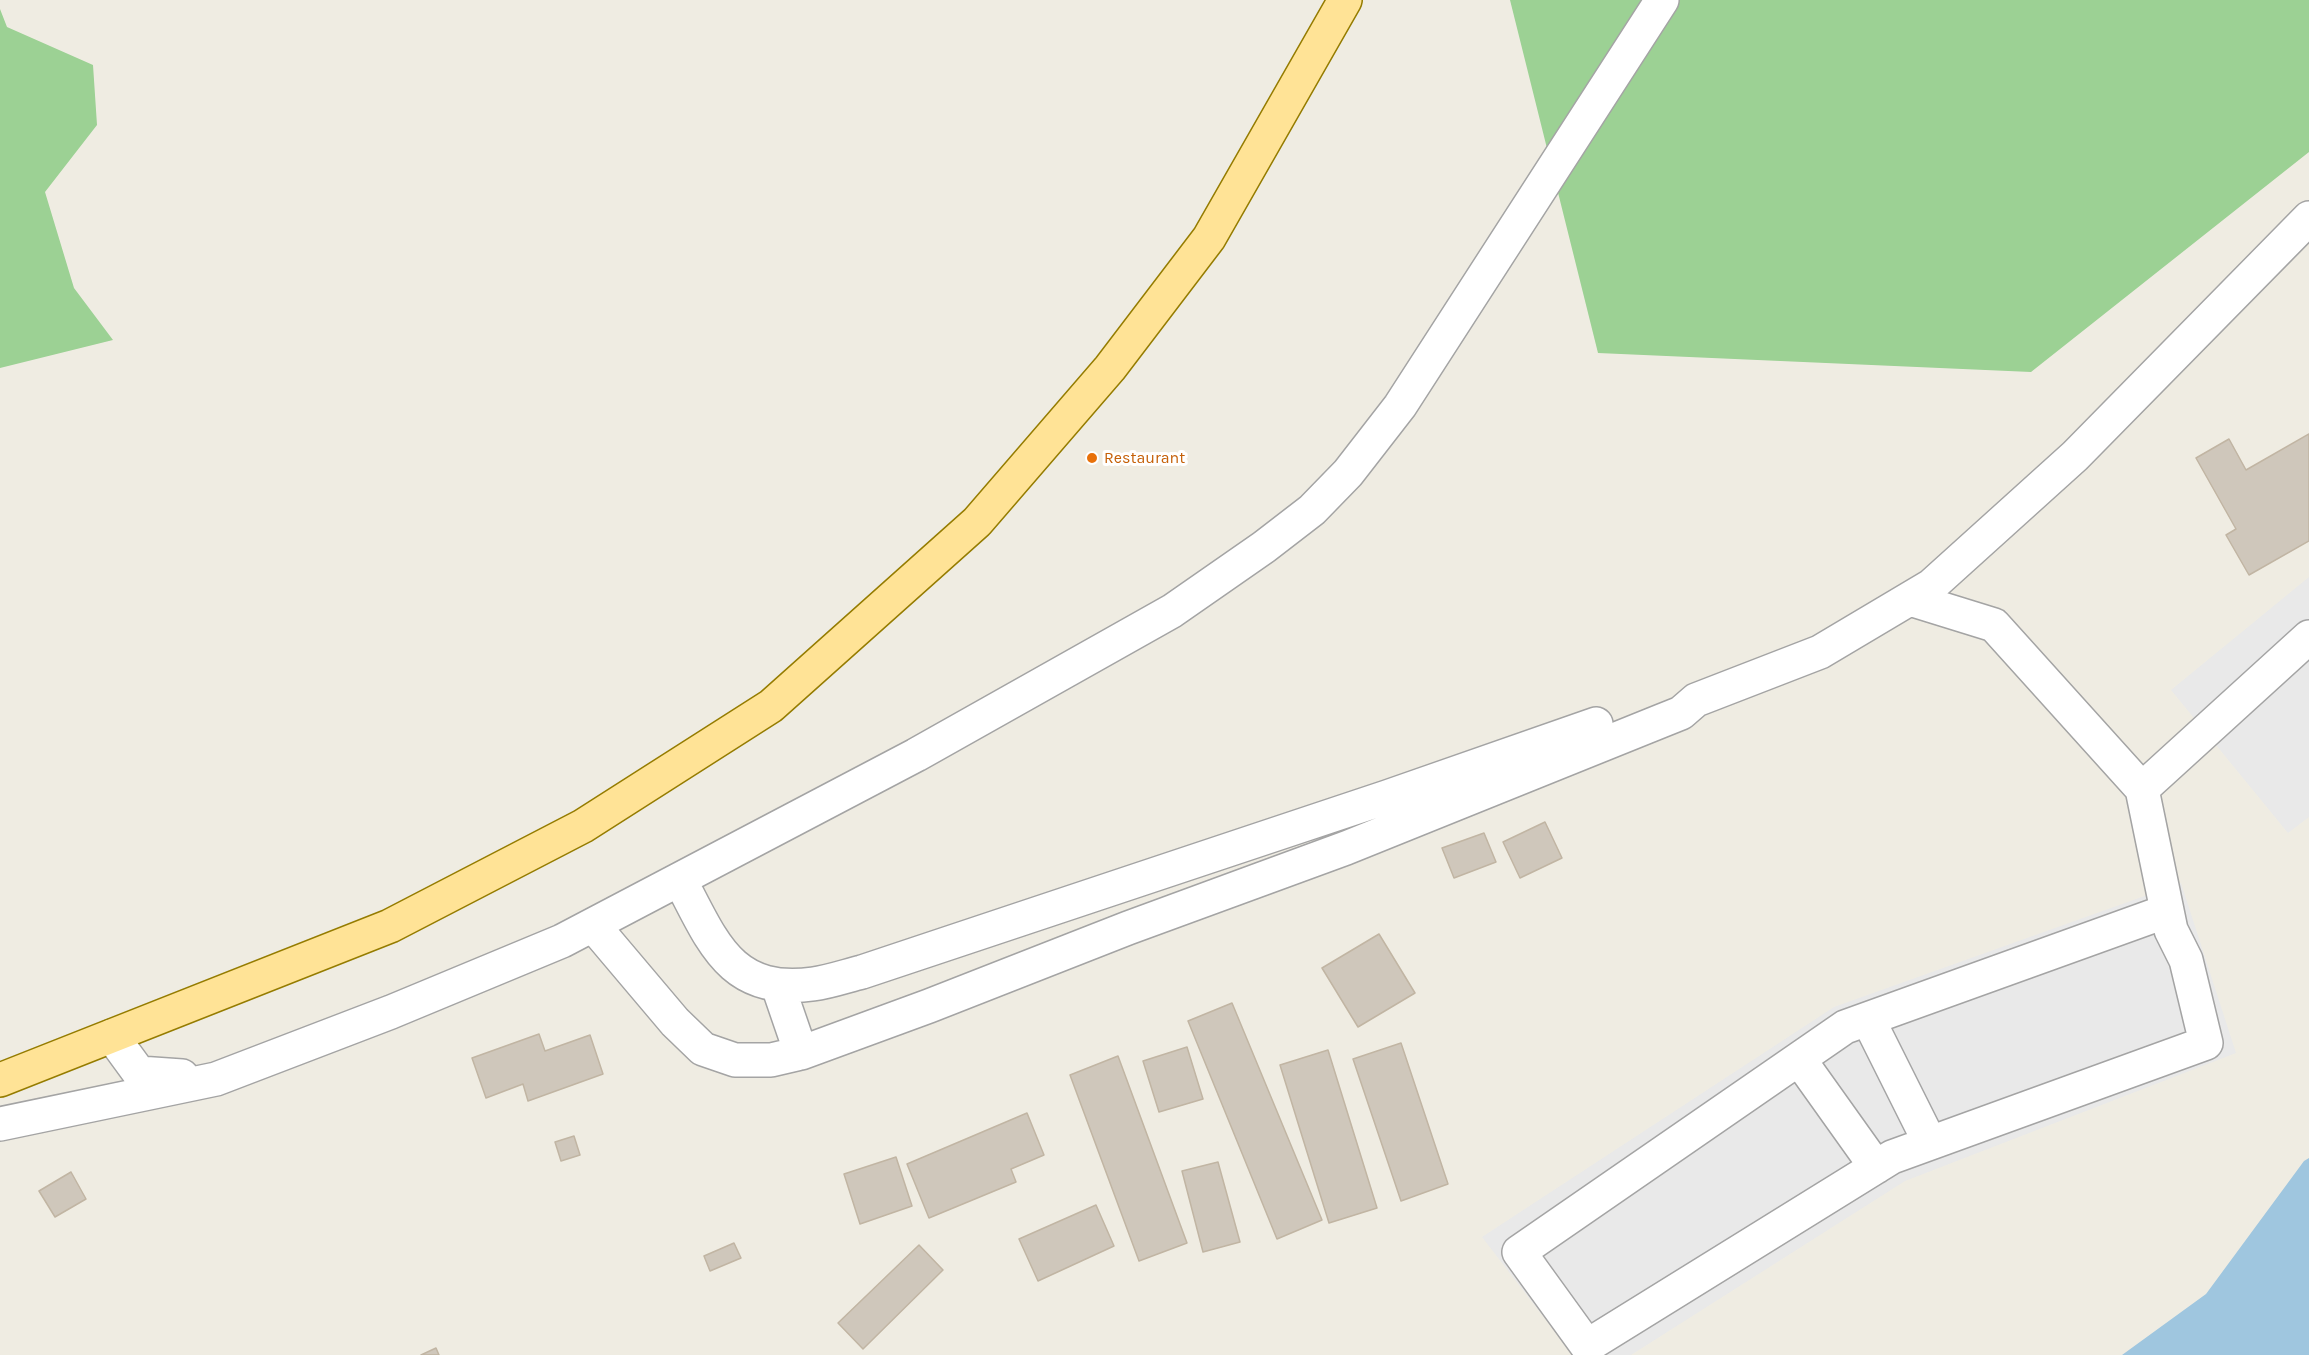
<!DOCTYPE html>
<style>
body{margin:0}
canvas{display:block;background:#efece2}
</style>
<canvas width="2309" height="1355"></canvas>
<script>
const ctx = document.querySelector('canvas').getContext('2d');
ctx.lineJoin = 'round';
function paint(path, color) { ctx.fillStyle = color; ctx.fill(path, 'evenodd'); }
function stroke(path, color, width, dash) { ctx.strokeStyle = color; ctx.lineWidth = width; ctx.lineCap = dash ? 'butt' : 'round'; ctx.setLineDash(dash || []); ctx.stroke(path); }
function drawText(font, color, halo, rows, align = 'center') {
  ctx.font = font + ' Karla,sans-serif'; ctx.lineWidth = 6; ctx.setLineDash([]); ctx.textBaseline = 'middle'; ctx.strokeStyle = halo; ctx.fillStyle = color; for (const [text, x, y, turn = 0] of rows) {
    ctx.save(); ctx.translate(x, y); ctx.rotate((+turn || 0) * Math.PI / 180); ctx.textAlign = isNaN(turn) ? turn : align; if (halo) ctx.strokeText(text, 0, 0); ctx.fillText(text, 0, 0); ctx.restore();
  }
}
paint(new Path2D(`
 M1510,0H2309V152L2031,372L1598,353Z
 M0,9L7,27L93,65L97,125L45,192L74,288L113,340L0,368Z`), '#9cd194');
paint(new Path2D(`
 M2309,577V817L2288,833L2171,690Z
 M2181,883L2236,1053L1905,1181L1631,1355H1573L1482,1237L1834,1007Z`), '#e9e9e9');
paint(new Path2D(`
 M2309,1158V1355H2122L2206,1294L2304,1161Z`), '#9fc6df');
const building = new Path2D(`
 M2309,434V541L2249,575L2226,535L2236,529L2196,458L2229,439L2246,470Z
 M1545,822L1562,858L1520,878L1503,842Z
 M1484,833L1496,862L1454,878L1442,848Z
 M1379,934L1415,993L1358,1027L1322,968Z
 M1232,1003L1322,1220L1277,1239L1188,1021Z
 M539,1034L545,1051L590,1035L603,1074L528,1101L523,1084L486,1098L472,1058Z
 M1401,1043L1448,1184L1401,1201L1353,1059Z
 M1187,1047L1203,1099L1159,1112L1143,1061Z
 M1328,1050L1377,1208L1329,1223L1280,1065Z
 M1118,1056L1187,1243L1139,1261L1070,1075Z
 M1027,1113L1044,1155L1011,1169L1016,1182L929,1218L907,1164Z
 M574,1136L580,1155L561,1161L555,1142Z
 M896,1157L912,1206L860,1224L844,1174Z
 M1218,1162L1240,1242L1203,1252L1182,1171Z
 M71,1172L86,1199L55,1217L39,1191Z
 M1096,1205L1114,1246L1038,1281L1019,1239Z
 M734,1243L741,1258L710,1271L704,1256Z
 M919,1245L943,1270L863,1349L838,1323Z
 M436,1348L439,1355H421Z`);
paint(building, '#cfc7bb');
stroke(building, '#c1b5a3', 1.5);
const minor = new Path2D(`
 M1910,599L1994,625L2142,789
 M680,880C713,942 730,995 813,984C829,982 846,976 862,972L1387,797L1596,724
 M2167,911L1845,1027L1519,1252L1587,1346L1892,1157L2206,1043L2186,960L2171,930L2142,789L2309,637
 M593,925L675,1022L703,1049L735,1060H771L801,1053L929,1006L1128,928L1346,848L1661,721L1681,713L1696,700L1820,652L1931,586L2075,456L2309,218
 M778,986L801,1053
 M1868,1019L1930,1143
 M112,1036L139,1073L182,1076
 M1799,1059L1876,1167
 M0,1124L216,1079L391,1012L562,941L916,755L1172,611L1264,547L1312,510L1348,473L1400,406L1662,0`);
const major = new Path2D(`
 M0,1080L390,926L583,826L771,706L977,522L1110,368L1209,238L1345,0`);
stroke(minor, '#a4a4a4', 36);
stroke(major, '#957c00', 36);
stroke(minor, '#fff', 33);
stroke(major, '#ffe396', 33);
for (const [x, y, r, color] of [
 [1092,458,6,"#e8710a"]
]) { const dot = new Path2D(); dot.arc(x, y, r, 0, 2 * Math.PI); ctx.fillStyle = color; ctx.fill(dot); stroke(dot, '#fff', 2); }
drawText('16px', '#c56008', '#fff', [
 ["Restaurant",1104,458]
], 'left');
</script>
